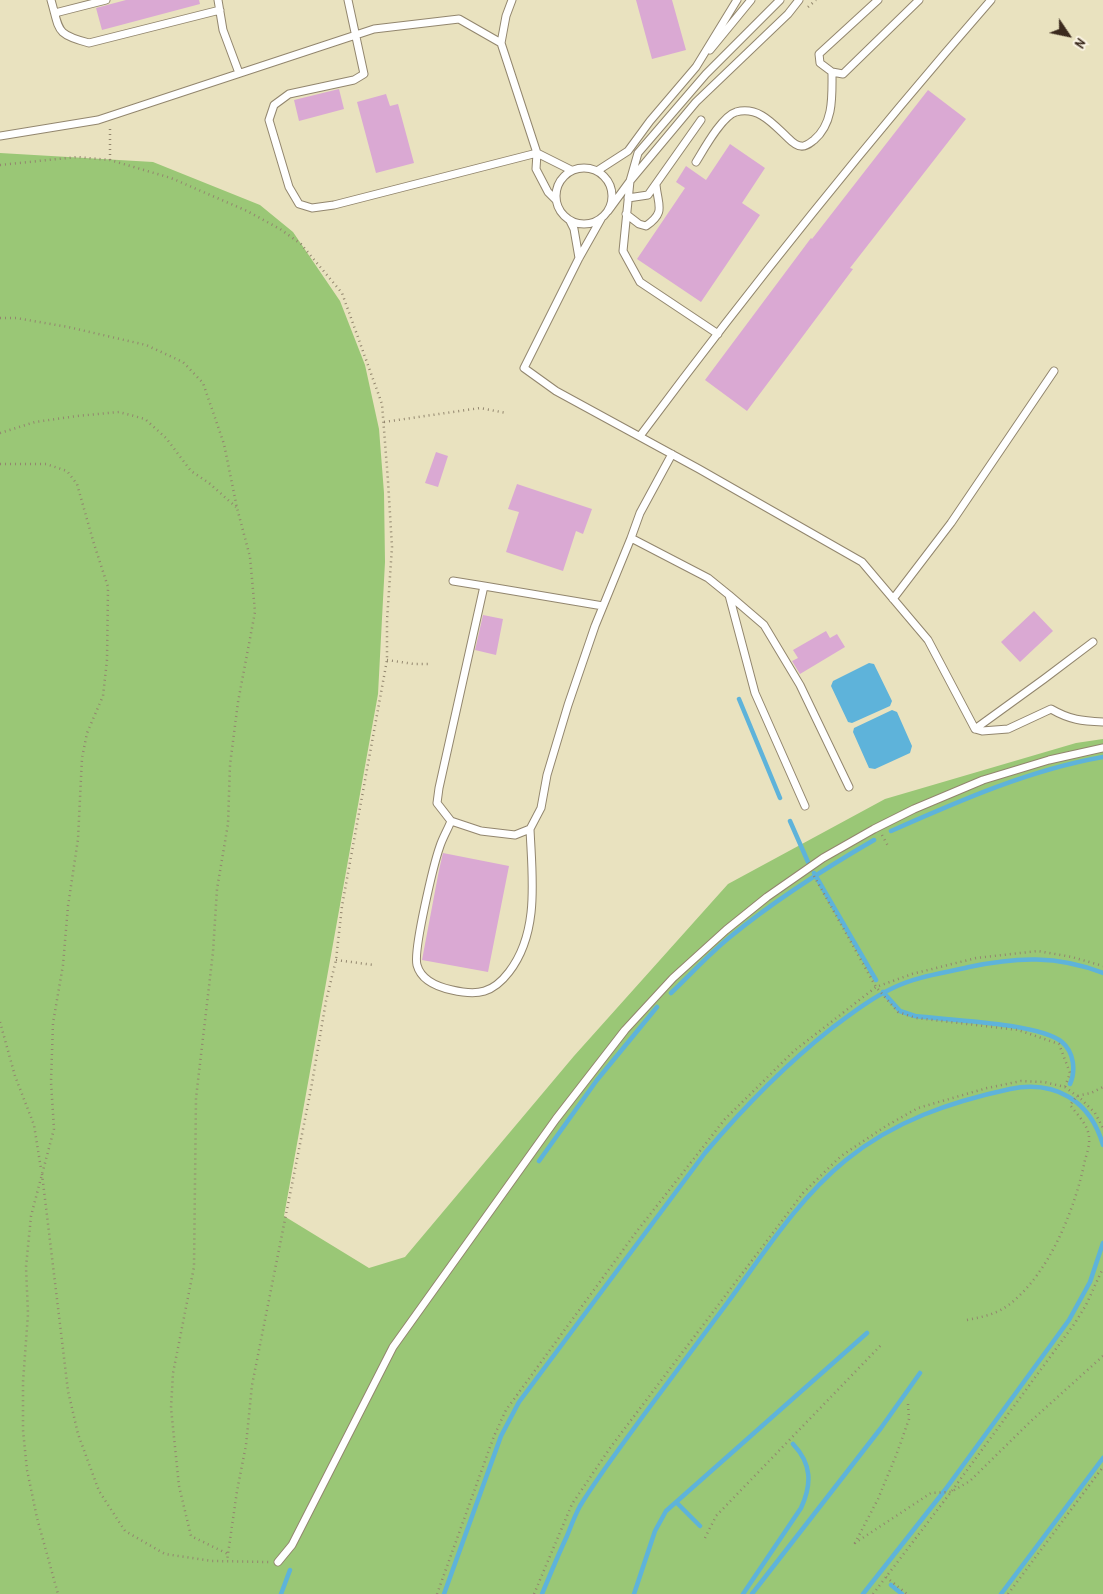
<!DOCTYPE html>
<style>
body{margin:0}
#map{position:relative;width:1103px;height:1594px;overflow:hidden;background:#e9e2bf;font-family:"Patrick Hand",sans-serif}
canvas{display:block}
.north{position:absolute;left:1043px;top:10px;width:50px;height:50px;-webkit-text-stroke:4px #fcf5e5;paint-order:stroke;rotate:124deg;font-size:14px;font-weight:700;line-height:20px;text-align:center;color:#3b2a1e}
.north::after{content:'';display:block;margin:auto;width:18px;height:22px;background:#3b2a1e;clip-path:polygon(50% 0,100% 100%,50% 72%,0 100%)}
</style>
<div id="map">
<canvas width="1103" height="1594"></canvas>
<div class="north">N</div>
</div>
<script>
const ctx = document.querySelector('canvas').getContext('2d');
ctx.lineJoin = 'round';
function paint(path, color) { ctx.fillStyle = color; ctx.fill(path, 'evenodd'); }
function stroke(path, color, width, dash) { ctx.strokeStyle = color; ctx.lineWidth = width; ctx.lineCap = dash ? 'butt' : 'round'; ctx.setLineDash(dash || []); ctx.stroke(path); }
paint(new Path2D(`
 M0,153L153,162L260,205L293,232L340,301L365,365L379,429L384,493L385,562L378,694L284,1216L369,1268L405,1257L574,1056L728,884L885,799L1076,743L1103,739V1594H0Z`), '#9ac776');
paint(new Path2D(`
 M869,663L874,664L892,701L890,706L852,723L848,722L831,686L833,681Z
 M892,710L897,712L912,746L910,753L875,769L869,768L853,732L854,728Z`), '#5eb3da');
stroke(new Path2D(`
 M739,699L780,798
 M790,821L808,862
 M891,831C959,801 1029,770 1103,757
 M814,873L876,980
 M883,992L900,1011L915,1016C947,1020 1039,1023 1062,1042C1074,1052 1076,1071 1070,1084
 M671,993C691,974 709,954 730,937C775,900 824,869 874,840
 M539,1161L597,1080L657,1007
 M676,1502L700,1526
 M891,1585L902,1594
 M281,1594L290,1570
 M444,1594L501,1436L519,1402L705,1153C744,1107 785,1065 832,1028C852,1013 873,997 895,987C918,976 945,973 969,967C1016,957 1057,955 1103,973
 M542,1594C550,1575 558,1555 567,1536C571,1526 575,1515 580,1506C599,1475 622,1445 643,1416C671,1378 700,1340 728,1302C764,1253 798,1199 846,1160C894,1121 950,1102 1010,1089C1055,1080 1090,1100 1103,1145
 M634,1594L655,1531L666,1511L867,1333
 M743,1594L801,1508C812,1484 812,1464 793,1444
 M752,1594L881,1428L920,1373
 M863,1594L945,1490L1069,1320L1090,1282L1103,1243
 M1001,1594L1103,1458`), '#5eb3da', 4.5);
paint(new Path2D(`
 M126,0H199L200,4L102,30L96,8Z
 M636,0H672L686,50L652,59Z
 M339,89L344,109L299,121L294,100Z
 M928,90L966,119L850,268L853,269L747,411L705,380L811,238L812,239Z
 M386,94L390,106L398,104L414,163L376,173L357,102Z
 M730,144L765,168L742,203L760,215L701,302L637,259L685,188L676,182L686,166L706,180Z
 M436,452L448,456L438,487L425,483Z
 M517,484L592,509L583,534L576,531L563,571L506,552L519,512L508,509Z
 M1034,611L1053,631L1020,662L1001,642Z
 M483,615L503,619L496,655L475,650Z
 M826,631L830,638L837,634L845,647L800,674L792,661L798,658L793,650Z
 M443,853L509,866L488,972L422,960L439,870Z`), '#daa9d3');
const lane = new Path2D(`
 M51,0C60,31 55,34 89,43L220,10
 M218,0L223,30L239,73
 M348,0L364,74L354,80L289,94L274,105L269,120L289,187L299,204L312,208L334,205L537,153L571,170
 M512,0L506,16L501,43L537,153L536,169L548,192L556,200
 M878,0L819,54L820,63L832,72L843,74L919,0
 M55,13L106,0
 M710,50L751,0
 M0,136L98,120L374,29L459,19L501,43
 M696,162C704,149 722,116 736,112C759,106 773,124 788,138C791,141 796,146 801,146C806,147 810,143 814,140C834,123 832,96 832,72
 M556 196a28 28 0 1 1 56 0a28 28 0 1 1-56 0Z
 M597,171L628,151L650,121L696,67L737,0
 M628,198L648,195L701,120
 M608,211L630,181L696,102L788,14L799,0
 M626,214L639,224L646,226C666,212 658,206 656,185
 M601,219L579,258L524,368L556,391L699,469L862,562L928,640L975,729L982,731L1008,729L1051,709C1070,720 1082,721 1103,722
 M570,221L574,229L579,258
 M718,334L640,282L623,251L630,181L638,153L706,74L780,0
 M640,436C751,287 868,141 991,0
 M672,454L640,513L631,538L708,578L729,595L755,693L805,806
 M453,581L484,586L439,788L437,803L451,821L481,831L515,835L530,829L541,808L547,775L568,705L595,626L631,538
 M484,586L603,606
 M729,595L764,625L800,685L849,787
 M893,599L951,523L1054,371
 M975,729L1044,679L1093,642
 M451,821C448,829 443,837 440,846C434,863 413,950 417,965C421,980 438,987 452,990C478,996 493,993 509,972C540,932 532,876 530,829
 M278,1562L292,1545L393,1347L556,1119L625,1030L673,978L726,930L767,897L823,858L874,829L914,809L983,780L1049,760L1103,748`);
stroke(lane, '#92866e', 9);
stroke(new Path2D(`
 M808,7L816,0
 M110,160V127
 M0,165L77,157L110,160L171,178L247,211L280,229L301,244L342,293L382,404L388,481L392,547L387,620V660L342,906L336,960L326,1001L311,1089L252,1385L246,1445L237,1491L227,1561
 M0,318H16L68,327L146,345L183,362L203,383L224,444L237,508L250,557L255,612L238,702L230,765L228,824L217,889L213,952L196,1098L194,1267L173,1373L171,1408L179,1486L191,1536L228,1554
 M384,422L480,408L506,413
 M0,433L35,422L77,416L119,412L145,419L166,438L191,471L209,483L236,507
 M0,464H46L67,471L77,484L94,544L108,587L107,660L103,696L87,733L82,758L78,839L68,906L63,965L53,1023L51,1082L54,1129L31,1216L26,1267L28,1314L23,1382V1430L27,1470L37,1518L58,1594
 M387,660L414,664H430
 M882,835L888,846
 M814,876L876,987L898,1012L916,1018L1018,1030L1059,1044L1070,1073L1065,1087
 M336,960L374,965
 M0,1022L15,1076L34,1125L41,1169
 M42,1174L68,1391L78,1434L99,1491L125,1531L165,1554L212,1561L269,1562
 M967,1320C983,1317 997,1314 1010,1304C1050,1272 1075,1209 1085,1160C1087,1153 1090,1144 1089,1138C1089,1126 1077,1114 1070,1105L1077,1096L1091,1093L1103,1087
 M908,1404L909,1419L897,1453L878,1499L855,1543L931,1493L951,1492L970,1481L1031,1421L1103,1356
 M705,1538L716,1516L882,1344
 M886,1577L907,1594
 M437,1594L494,1436L506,1410L637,1231L725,1119L794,1051L876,987L912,974L976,958L1038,951L1072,957L1103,966
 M534,1594L572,1504L610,1448L803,1193L841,1156L886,1126L918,1108L987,1088L1021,1081L1044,1082L1065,1087L1081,1099L1095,1113L1103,1128
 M873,1594L951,1492L1075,1323L1086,1305L1103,1268
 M1008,1594L1103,1467`), '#92866e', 2.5, [1, 4]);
stroke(lane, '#fff', 7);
</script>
